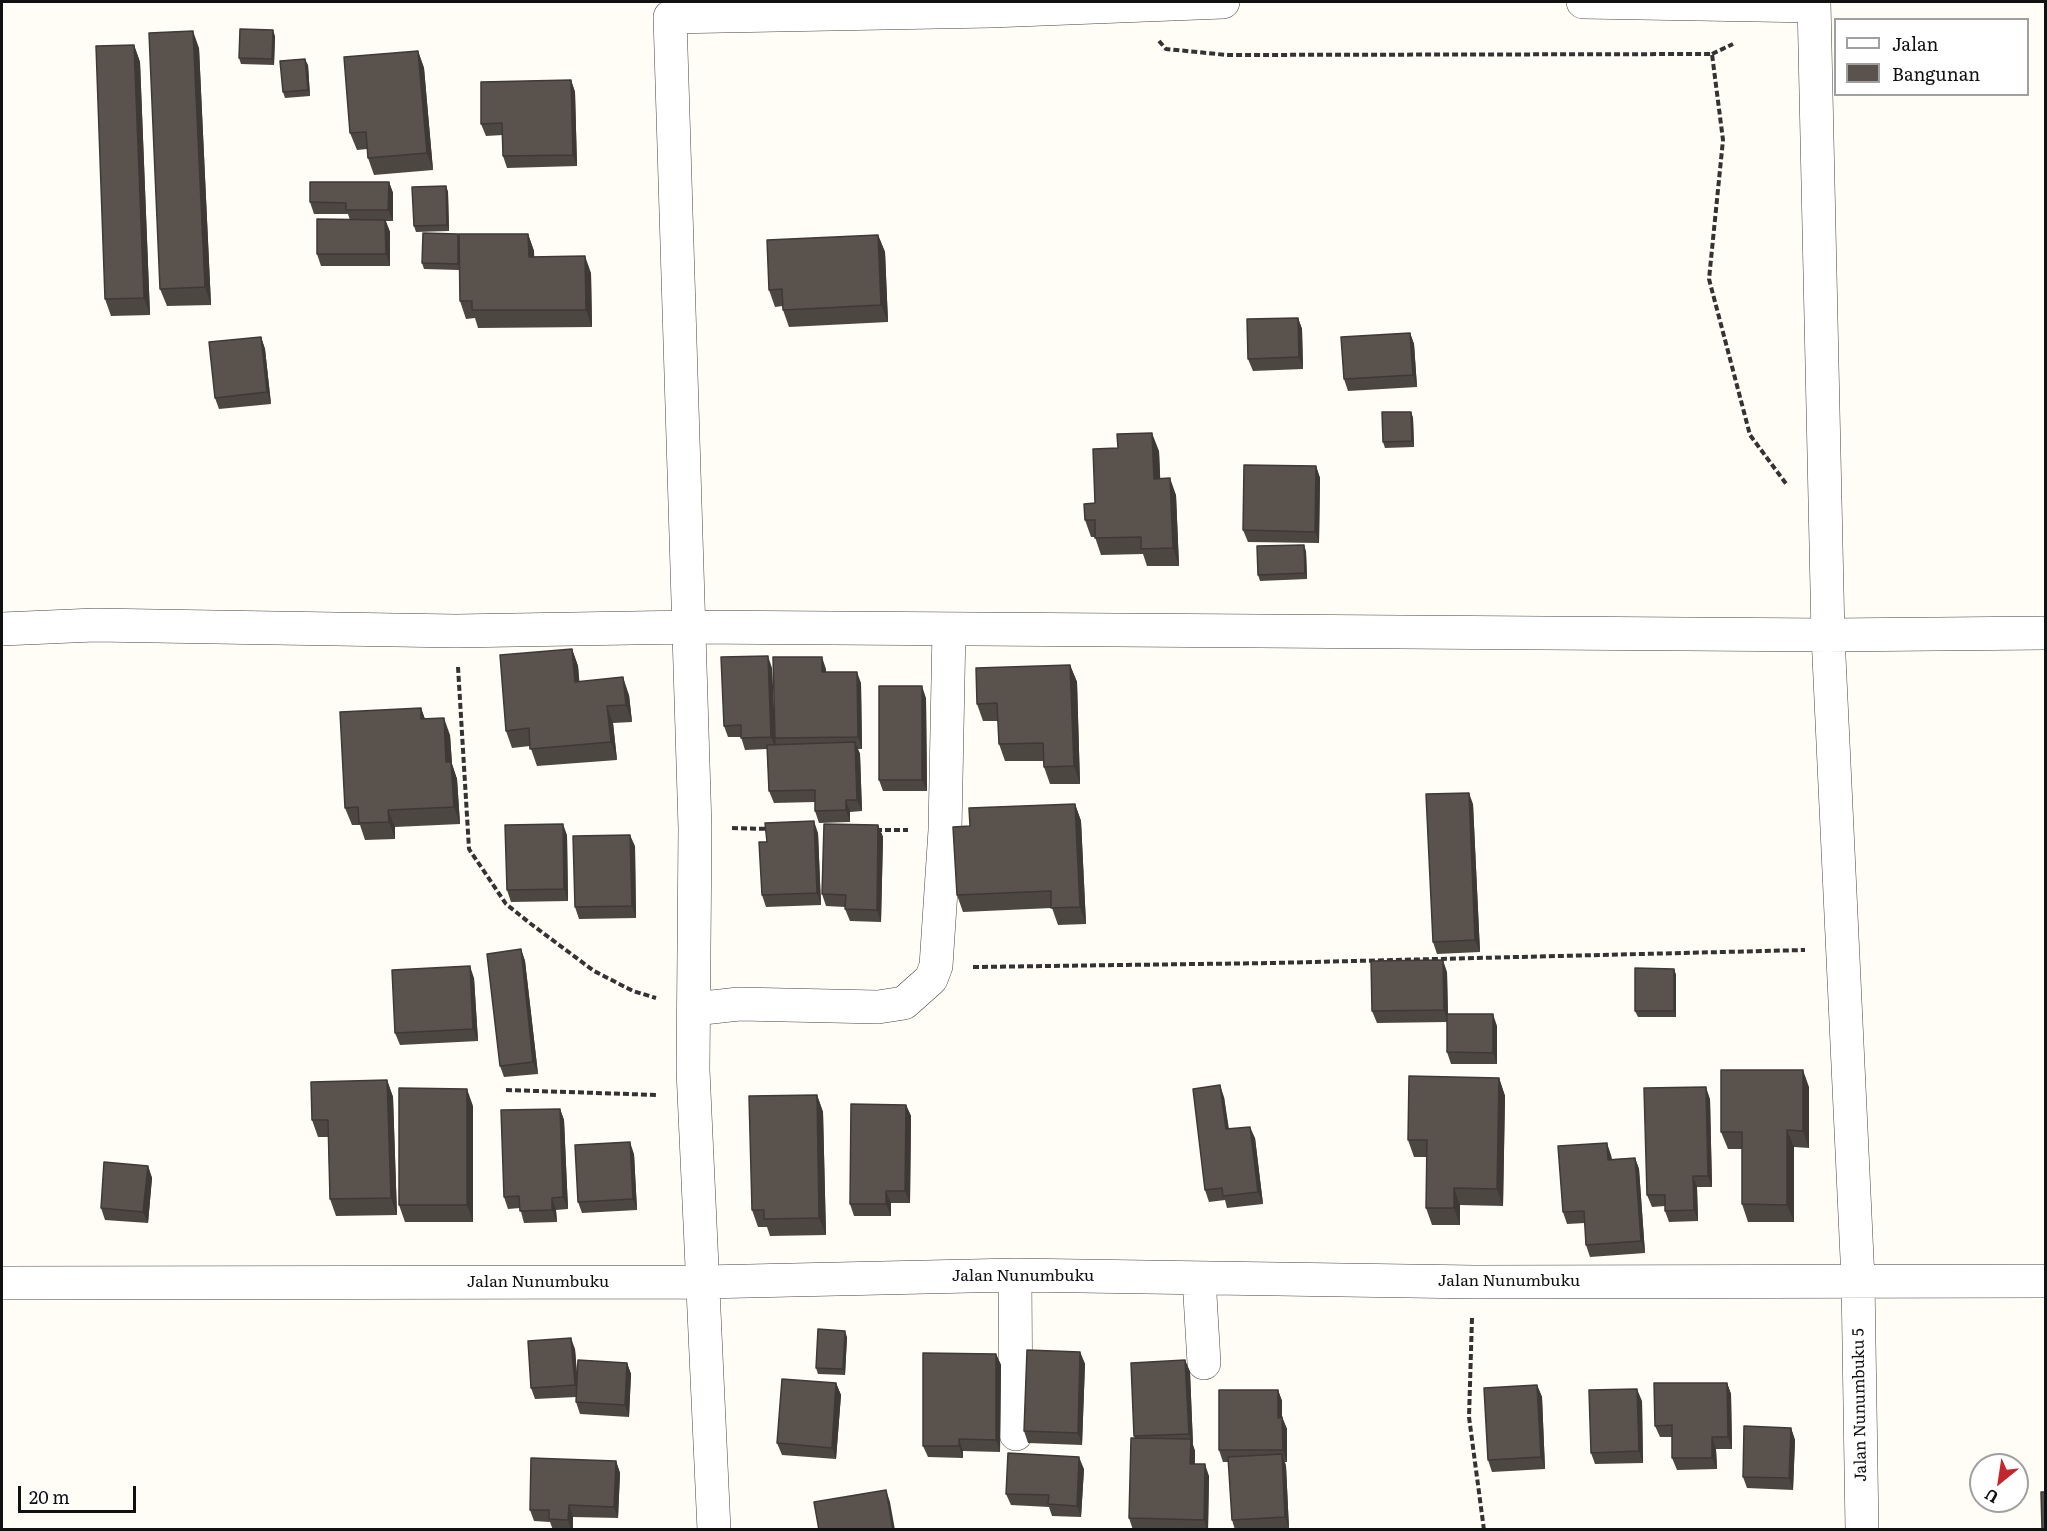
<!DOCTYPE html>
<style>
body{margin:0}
#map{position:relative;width:2047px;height:1531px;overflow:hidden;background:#fffdf5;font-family:Literata,serif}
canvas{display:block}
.frame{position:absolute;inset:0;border:3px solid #111;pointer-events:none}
.legend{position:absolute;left:1834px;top:18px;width:195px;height:78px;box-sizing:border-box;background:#fff;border:2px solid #a0a0a0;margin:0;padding:8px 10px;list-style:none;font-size:18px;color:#111}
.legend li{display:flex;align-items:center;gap:12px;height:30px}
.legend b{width:30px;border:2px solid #a0a0a0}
.north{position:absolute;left:1969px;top:1453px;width:60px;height:60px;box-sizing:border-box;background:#fff;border:2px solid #a0a0a0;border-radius:50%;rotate:210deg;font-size:16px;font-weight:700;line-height:24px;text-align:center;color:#111}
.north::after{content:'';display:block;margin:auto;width:21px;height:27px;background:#c4262e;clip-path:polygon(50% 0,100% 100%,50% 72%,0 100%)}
.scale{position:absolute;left:18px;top:1486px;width:118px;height:27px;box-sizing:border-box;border:3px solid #111;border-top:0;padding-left:8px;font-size:18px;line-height:21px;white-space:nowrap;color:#111;-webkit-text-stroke:4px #fff;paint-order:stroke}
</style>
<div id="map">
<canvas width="2047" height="1531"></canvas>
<div class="frame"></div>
<ul class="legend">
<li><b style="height:8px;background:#fff"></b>Jalan</li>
<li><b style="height:16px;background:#5a524d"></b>Bangunan</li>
</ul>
<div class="north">U</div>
<div class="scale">20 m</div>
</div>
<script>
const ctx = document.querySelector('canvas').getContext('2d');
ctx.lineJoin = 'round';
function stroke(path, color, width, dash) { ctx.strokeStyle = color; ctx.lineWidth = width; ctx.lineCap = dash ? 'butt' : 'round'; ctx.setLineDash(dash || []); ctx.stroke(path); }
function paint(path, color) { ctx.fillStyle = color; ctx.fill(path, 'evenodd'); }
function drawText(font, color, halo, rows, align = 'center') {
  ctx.font = font + ' Literata,serif'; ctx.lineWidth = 6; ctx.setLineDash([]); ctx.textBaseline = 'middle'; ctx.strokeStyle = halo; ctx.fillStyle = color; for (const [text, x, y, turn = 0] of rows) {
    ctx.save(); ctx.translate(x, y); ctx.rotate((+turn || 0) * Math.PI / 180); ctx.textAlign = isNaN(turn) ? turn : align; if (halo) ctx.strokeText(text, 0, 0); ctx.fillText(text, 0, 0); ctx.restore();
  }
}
const minor = new Path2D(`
 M1583,2L1814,6
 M1814,2L1828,635L1858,1280L1862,1530
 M2,629L95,625L456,631L690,627L1828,635L2046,633
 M694,1009L739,1004L878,1007L904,1003L931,979L936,966L945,830L949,629
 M1015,1275L1016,1434
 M1199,1278L1204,1363
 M2,1283L704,1282L1015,1275L1474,1282L2046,1281
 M714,1530L693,1070L695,828L670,17L991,11L1223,2`);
stroke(minor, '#444', 34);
stroke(new Path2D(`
 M1159,41L1166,49L1227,55L1712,54L1723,140L1709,279L1750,435L1787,485
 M1712,54L1733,44
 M458,667L469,849L506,904L531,924L594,971L633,991L656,998
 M732,828L770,829
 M876,830H908
 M973,967L1272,963L1805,950
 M506,1090L658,1095
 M1472,1318L1469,1417L1484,1530`), '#333', 4, [6, 3]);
stroke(minor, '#fff', 33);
paint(new Path2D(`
 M101,2H124L102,3Z
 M275,36L274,65L241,64L239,58Z
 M134,45L140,62L150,315L111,316L105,299Z
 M199,48L211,305L167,306L160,289Z
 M418,51L424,68L433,170L374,175L368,158L367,149L357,150L350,133Z
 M308,65L310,96L285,98L283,92Z
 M571,80L575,92L577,166L507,168L503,156V135L486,136L481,124Z
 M389,182L393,193V221H386L390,232V266H321L317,254L350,220L348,214H314L310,202Z
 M446,186L448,192L449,231L416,232L414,226Z
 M458,234H528L534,251V257L591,273L592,327L478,328L475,318L466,319L460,301L459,270L424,269L422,263Z
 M878,235L885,252L888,322L789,327L783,310V306L775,307L769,290Z
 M1298,318L1302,329L1303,369L1253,371L1248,359Z
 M1410,333L1414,344L1417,387L1348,391L1344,379Z
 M261,337L265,349L271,404L219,409L215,398Z
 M1411,412L1413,418L1414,447L1385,448L1383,442Z
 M1159,451L1160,478L1176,495L1179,566H1147L1143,554L1101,555L1095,537H1091L1085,520L1095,503Z
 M1316,466L1320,478L1319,543L1248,542L1243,530Z
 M1306,551L1307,579L1260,581L1258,575Z
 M572,649L578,666L579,681L629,695L632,722L613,723L617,760L537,766L530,746L512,748L506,731Z
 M1070,665L1077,682L1080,784H1050L1044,767L1043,761H1005L999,744L998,721H983L977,704Z
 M772,668L774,718L826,669V672L861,683L862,749H858L860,754L862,811L850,812V822L819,823L815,811V802L774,803L769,791L767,749L745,750L741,737H728L724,726Z
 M926,698L927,791H883L879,780Z
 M421,708L425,719L450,735L452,764L457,779L460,824L395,827V839L365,840L360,825H352L345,808Z
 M1075,804L1081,821L1086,924L1058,925L1052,908L963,912L957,895L970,826Z
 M1473,804L1480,952L1437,954L1433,942Z
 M878,825L883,837L881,922L850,921L845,909V907L826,906L822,894Z
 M818,833L821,905L766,907L762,895L767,842Z
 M567,835L568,901L511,902L507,890Z
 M635,846L636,918L579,919L575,907Z
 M521,949L525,961L538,1074L504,1077L500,1066Z
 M1674,969L1676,975V1017H1638L1635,1011Z
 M1447,972L1448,1014L1497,1026V1064H1451L1447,1052V1022L1377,1023L1372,1011Z
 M474,978L478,1041L400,1045L395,1033Z
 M1499,1078L1505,1096L1503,1206L1460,1205V1225H1432L1426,1208L1427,1157H1414L1408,1140Z
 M387,1080L393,1097L397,1215L336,1216L330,1199L328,1137H318L312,1120Z
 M1809,1087V1148L1794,1147V1222H1748L1742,1204V1149H1728L1721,1132Z
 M817,1095L823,1112L826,1235L770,1236L767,1227H758L752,1210Z
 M1224,1097L1229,1129L1255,1138L1263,1204L1227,1208L1225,1200L1209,1202L1205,1190Z
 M1710,1099L1712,1187H1697L1698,1221L1669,1222L1665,1211V1206L1652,1207L1647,1195Z
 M906,1105L911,1116L910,1203H891V1216H854L850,1204Z
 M473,1106V1222H405L399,1205Z
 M560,1109L564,1120L568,1209L556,1210L557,1222L524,1223L520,1208L508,1209L504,1197Z
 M634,1154L637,1210L582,1213L578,1202Z
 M1611,1155L1612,1159L1635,1158L1639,1169L1645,1253L1590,1257L1586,1245L1585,1223L1567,1224L1563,1212Z
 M148,1166L152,1178L148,1223L105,1220L101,1208Z
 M847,1337L845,1375L818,1374L816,1368Z
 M575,1349L577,1379L627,1363L631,1374L629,1417L580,1414L576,1402V1397L535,1399L531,1388Z
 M1080,1352L1085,1364L1082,1445L1028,1443L1024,1431Z
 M996,1354L1001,1365L1000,1452L963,1451V1458L928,1457L923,1446Z
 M1185,1360L1190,1372L1193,1445L1195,1451V1464L1209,1476L1208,1530H1133L1129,1518L1135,1438L1134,1436Z
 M836,1383L841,1395L836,1459L782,1455L777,1443Z
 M1727,1383L1731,1394L1732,1449H1716L1717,1469L1677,1470L1672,1458V1437H1660L1655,1426Z
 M1537,1385L1542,1397L1545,1469L1492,1472L1488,1460Z
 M1278,1390L1282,1401V1417L1287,1429V1462H1285L1286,1466L1289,1529L1235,1530L1232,1520L1229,1462H1223L1219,1450Z
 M1642,1401L1643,1463L1595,1464L1591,1453Z
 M1791,1428L1795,1440L1793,1490L1747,1488L1743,1477Z
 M616,1461L620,1473L618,1518L573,1517V1530H553L550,1522L534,1521L530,1510Z
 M1084,1469L1081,1517L1052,1516L1049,1507L1011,1505L1006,1494Z`), '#4d4742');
paint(new Path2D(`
 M273,30L275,36L274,65L272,59Z
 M193,31L199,48L211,305L205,287Z
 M134,45L140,62L150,315L144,298Z
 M418,51L424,68L433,170L427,153Z
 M305,59L308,65L310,96L308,90Z
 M571,80L575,92L577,166L573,155Z
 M389,182L393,193V221L388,210Z
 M446,186L448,192L449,231L447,225Z
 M385,220L390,232V266L386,254Z
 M528,234L534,251L535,274L529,257Z
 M878,235L885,252L888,322L881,305Z
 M585,256L591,273L592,327L586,310Z
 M1298,318L1302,329L1303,369L1299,357Z
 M1410,333L1414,344L1417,387L1413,375Z
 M261,337L265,349L271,404L267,392Z
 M1411,412L1413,418L1414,447L1412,441Z
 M1152,433L1159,451L1161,496L1154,479Z
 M1316,466L1320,478L1319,543L1315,532Z
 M1170,478L1176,495L1179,566L1173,548Z
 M1304,545L1306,551L1307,579L1305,573Z
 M572,649L578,666L581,699L575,682Z
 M768,656L772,668L776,749L771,737Z
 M822,657L826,669V684L822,672Z
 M1070,665L1077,682L1080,784L1074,766Z
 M857,672L861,683L862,749L858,737Z
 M623,677L629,695L632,722L626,705Z
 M922,686L926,698L927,791L922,780Z
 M607,706L613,723L617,760L611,742Z
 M421,708L427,725L421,719Z
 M444,718L450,735L452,764L457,779L460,824L454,807L446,762Z
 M855,742L860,754L862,811L857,800Z
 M1469,793L1473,804L1480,952L1475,940Z
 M846,800L850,812V822L846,810Z
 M1075,804L1081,821L1086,924L1080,907Z
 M388,810L395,827V839L389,822Z
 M814,821L818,833L821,905L817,893Z
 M563,824L567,835L568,901L564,889Z
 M878,825L883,837L881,922L877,910Z
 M630,835L635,846L636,918L632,906Z
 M521,949L525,961L538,1074L533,1062Z
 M1443,960L1447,972L1448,1022L1444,1010Z
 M470,966L474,978L478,1041L473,1029Z
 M1674,969L1676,975V1017L1674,1011Z
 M1493,1014L1497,1026V1064L1493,1053Z
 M1803,1070L1809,1087V1148L1803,1131Z
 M1499,1078L1505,1096L1503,1206L1497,1189Z
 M387,1080L393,1097L397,1215L391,1198Z
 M1220,1085L1224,1097L1230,1141L1226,1129Z
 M1706,1087L1710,1099L1712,1187L1708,1176Z
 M467,1089L473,1106V1222L467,1205Z
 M817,1095L823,1112L826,1235L819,1218Z
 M906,1105L911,1116L910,1203L905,1191Z
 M560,1109L564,1120L568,1209L563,1197Z
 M1250,1127L1255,1138L1263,1204L1258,1192Z
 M1787,1130L1794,1147V1222L1787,1205Z
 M630,1142L634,1154L637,1210L633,1199Z
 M1607,1143L1611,1155L1612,1171L1608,1160Z
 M1635,1158L1639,1169L1645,1253L1641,1241Z
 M148,1166L152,1178L148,1223L143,1212Z
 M1693,1176L1697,1187L1698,1221L1694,1210Z
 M1454,1188L1460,1205V1225L1454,1208Z
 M886,1191L891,1203V1216L886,1204Z
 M552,1198L556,1210L557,1222L552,1210Z
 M845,1331L847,1337L845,1375L843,1369Z
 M571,1338L575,1349L579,1396L575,1385Z
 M1080,1352L1085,1364L1082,1445L1078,1433Z
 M996,1354L1001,1365L1000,1452L996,1440Z
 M1185,1360L1190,1372L1193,1445L1189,1434Z
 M627,1363L631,1374L629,1417L625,1405Z
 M836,1383L841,1395L836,1459L832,1448Z
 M1727,1383L1731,1394L1732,1449L1728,1437Z
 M1537,1385L1542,1397L1545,1469L1541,1457Z
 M1637,1389L1642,1401L1643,1463L1639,1451Z
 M1278,1390L1282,1401V1429L1278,1418Z
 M1282,1417L1287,1429V1462L1283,1450Z
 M1791,1428L1795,1440L1793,1490L1789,1478Z
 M1712,1437L1716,1449L1717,1469L1712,1458Z
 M959,1439L963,1451V1458L959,1446Z
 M1191,1439L1195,1451L1194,1476L1190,1464Z
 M1282,1454L1286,1466L1289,1529L1285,1517Z
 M1079,1457L1084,1469L1081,1517L1077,1506Z
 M616,1461L620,1473L618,1518L614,1507Z
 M1205,1464L1209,1476L1208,1530H1207L1204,1520Z
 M886,1490L890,1502L895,1530H893Z
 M569,1505L573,1517V1530H571L568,1520Z`), '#3f3936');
const building = new Path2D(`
 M240,29L273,30L272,59L239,58Z
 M193,31L205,287L160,289L149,33Z
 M134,45L144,298L105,299L96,46Z
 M418,51L427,153L368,158L366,132L350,133L344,57Z
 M305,59L308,90L283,92L280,61Z
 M571,80L573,155L503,156L502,123L481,124V82Z
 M310,182H389L388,210H346V203L310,202Z
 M446,186L447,225L414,226L412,187Z
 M317,219L385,220L386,254H317Z
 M423,233L458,234V264L422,263Z
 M459,234H528L529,257L585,256L586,310H472V301H460Z
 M878,235L881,305L783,310L782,289L769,290L767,240Z
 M1298,318L1299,357L1248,359L1247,319Z
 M1410,333L1413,375L1344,379L1341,337Z
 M261,337L267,392L215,398L209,342Z
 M1382,412H1411L1412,441L1383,442Z
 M1152,433L1154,479L1170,478L1173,548L1141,549V537L1095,538V520H1085L1084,504L1095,503L1093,449L1118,448L1117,434Z
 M1244,465L1316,466L1315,532L1243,530Z
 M1304,545L1305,573L1258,575L1257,546Z
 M572,649L575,682L623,677L626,705L607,706L611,742L530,749L529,728L506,731L500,655Z
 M768,656L771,737L741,738V725L724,726L721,657Z
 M773,657H822V672H857L858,737L775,738Z
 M1070,665L1074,766L1044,767L1043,743L999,744L997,703L977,704L976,668Z
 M879,686H922V780H879Z
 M421,708V719L444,718L446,762H451L454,807L388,810L389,822L359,823L358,807L345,808L340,712Z
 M855,742L857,800H846V810L815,811V790L769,791L767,745Z
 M1469,793L1475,940L1433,942L1426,794Z
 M1075,804L1080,907L1051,908V891L957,895L953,827L970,826L969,808Z
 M814,821L817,893L762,895L759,842H767L765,823Z
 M563,824L564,889L507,890L505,825Z
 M824,824L878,825L877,910L845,909L846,895L822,894Z
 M630,835L632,906L575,907L573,836Z
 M521,949L533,1062L500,1066L487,954Z
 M1443,960L1444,1010L1372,1011L1371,961Z
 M470,966L473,1029L395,1033L392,970Z
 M1635,968L1674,969V1011H1635Z
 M1447,1014H1493V1053L1447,1052Z
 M1721,1070H1803V1131L1787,1130V1205L1742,1204V1132H1721Z
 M1409,1076L1499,1078L1497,1189L1454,1188V1208H1426L1427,1140H1408Z
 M387,1080L391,1198L330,1199L328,1120H312L311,1082Z
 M1220,1085L1226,1129L1250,1127L1258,1192L1223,1196L1222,1188L1205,1190L1193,1089Z
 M1706,1087L1708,1176H1693L1694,1210L1665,1211V1195H1647L1644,1088Z
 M399,1088L467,1089V1205H399Z
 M817,1095L819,1218L764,1219V1210H752L749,1096Z
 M851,1104L906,1105L905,1191H886V1204H850Z
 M560,1109L563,1197L552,1198V1210L520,1211L519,1196L504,1197L501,1110Z
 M630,1142L633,1199L578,1202L575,1145Z
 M1607,1143L1608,1160L1635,1158L1641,1241L1586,1245L1584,1211L1563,1212L1558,1146Z
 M104,1162L148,1166L143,1212L101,1208Z
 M818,1329L845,1331L843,1369L816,1368Z
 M571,1338L575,1385L531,1388L528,1341Z
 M1027,1350L1080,1352L1078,1433L1024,1431Z
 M923,1353L996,1354V1440L959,1439V1446H923Z
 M578,1360L627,1363L625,1405L576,1402Z
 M1185,1360L1189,1434L1134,1436L1131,1363Z
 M782,1379L836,1383L832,1448L777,1443Z
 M1654,1383H1727L1728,1437H1712V1458H1672V1425L1655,1426Z
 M1537,1385L1541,1457L1488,1460L1484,1388Z
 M1637,1389L1639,1451L1591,1453L1589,1390Z
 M1219,1390H1278V1418L1282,1417L1283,1450H1219Z
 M1744,1426L1791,1428L1789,1478L1743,1477Z
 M1131,1438L1191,1439L1190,1464H1205L1204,1520L1129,1518Z
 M1008,1453L1079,1457L1077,1506L1048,1504L1049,1495L1006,1494Z
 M1282,1454L1285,1517L1232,1520L1228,1457Z
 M531,1458L616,1461L614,1507L569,1505L568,1520L549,1519V1510H530Z
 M886,1490L893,1530H819L814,1502Z
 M2041,1492H2046V1530H2042Z`);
paint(building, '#5a524d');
stroke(building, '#3f3936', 1.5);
drawText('16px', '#111', '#fff', [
 ["Jalan Nunumbuku",1023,1276],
 ["Jalan Nunumbuku",1509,1281],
 ["Jalan Nunumbuku",538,1282],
 ["Jalan Nunumbuku 5",1860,1405,-91]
]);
</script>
